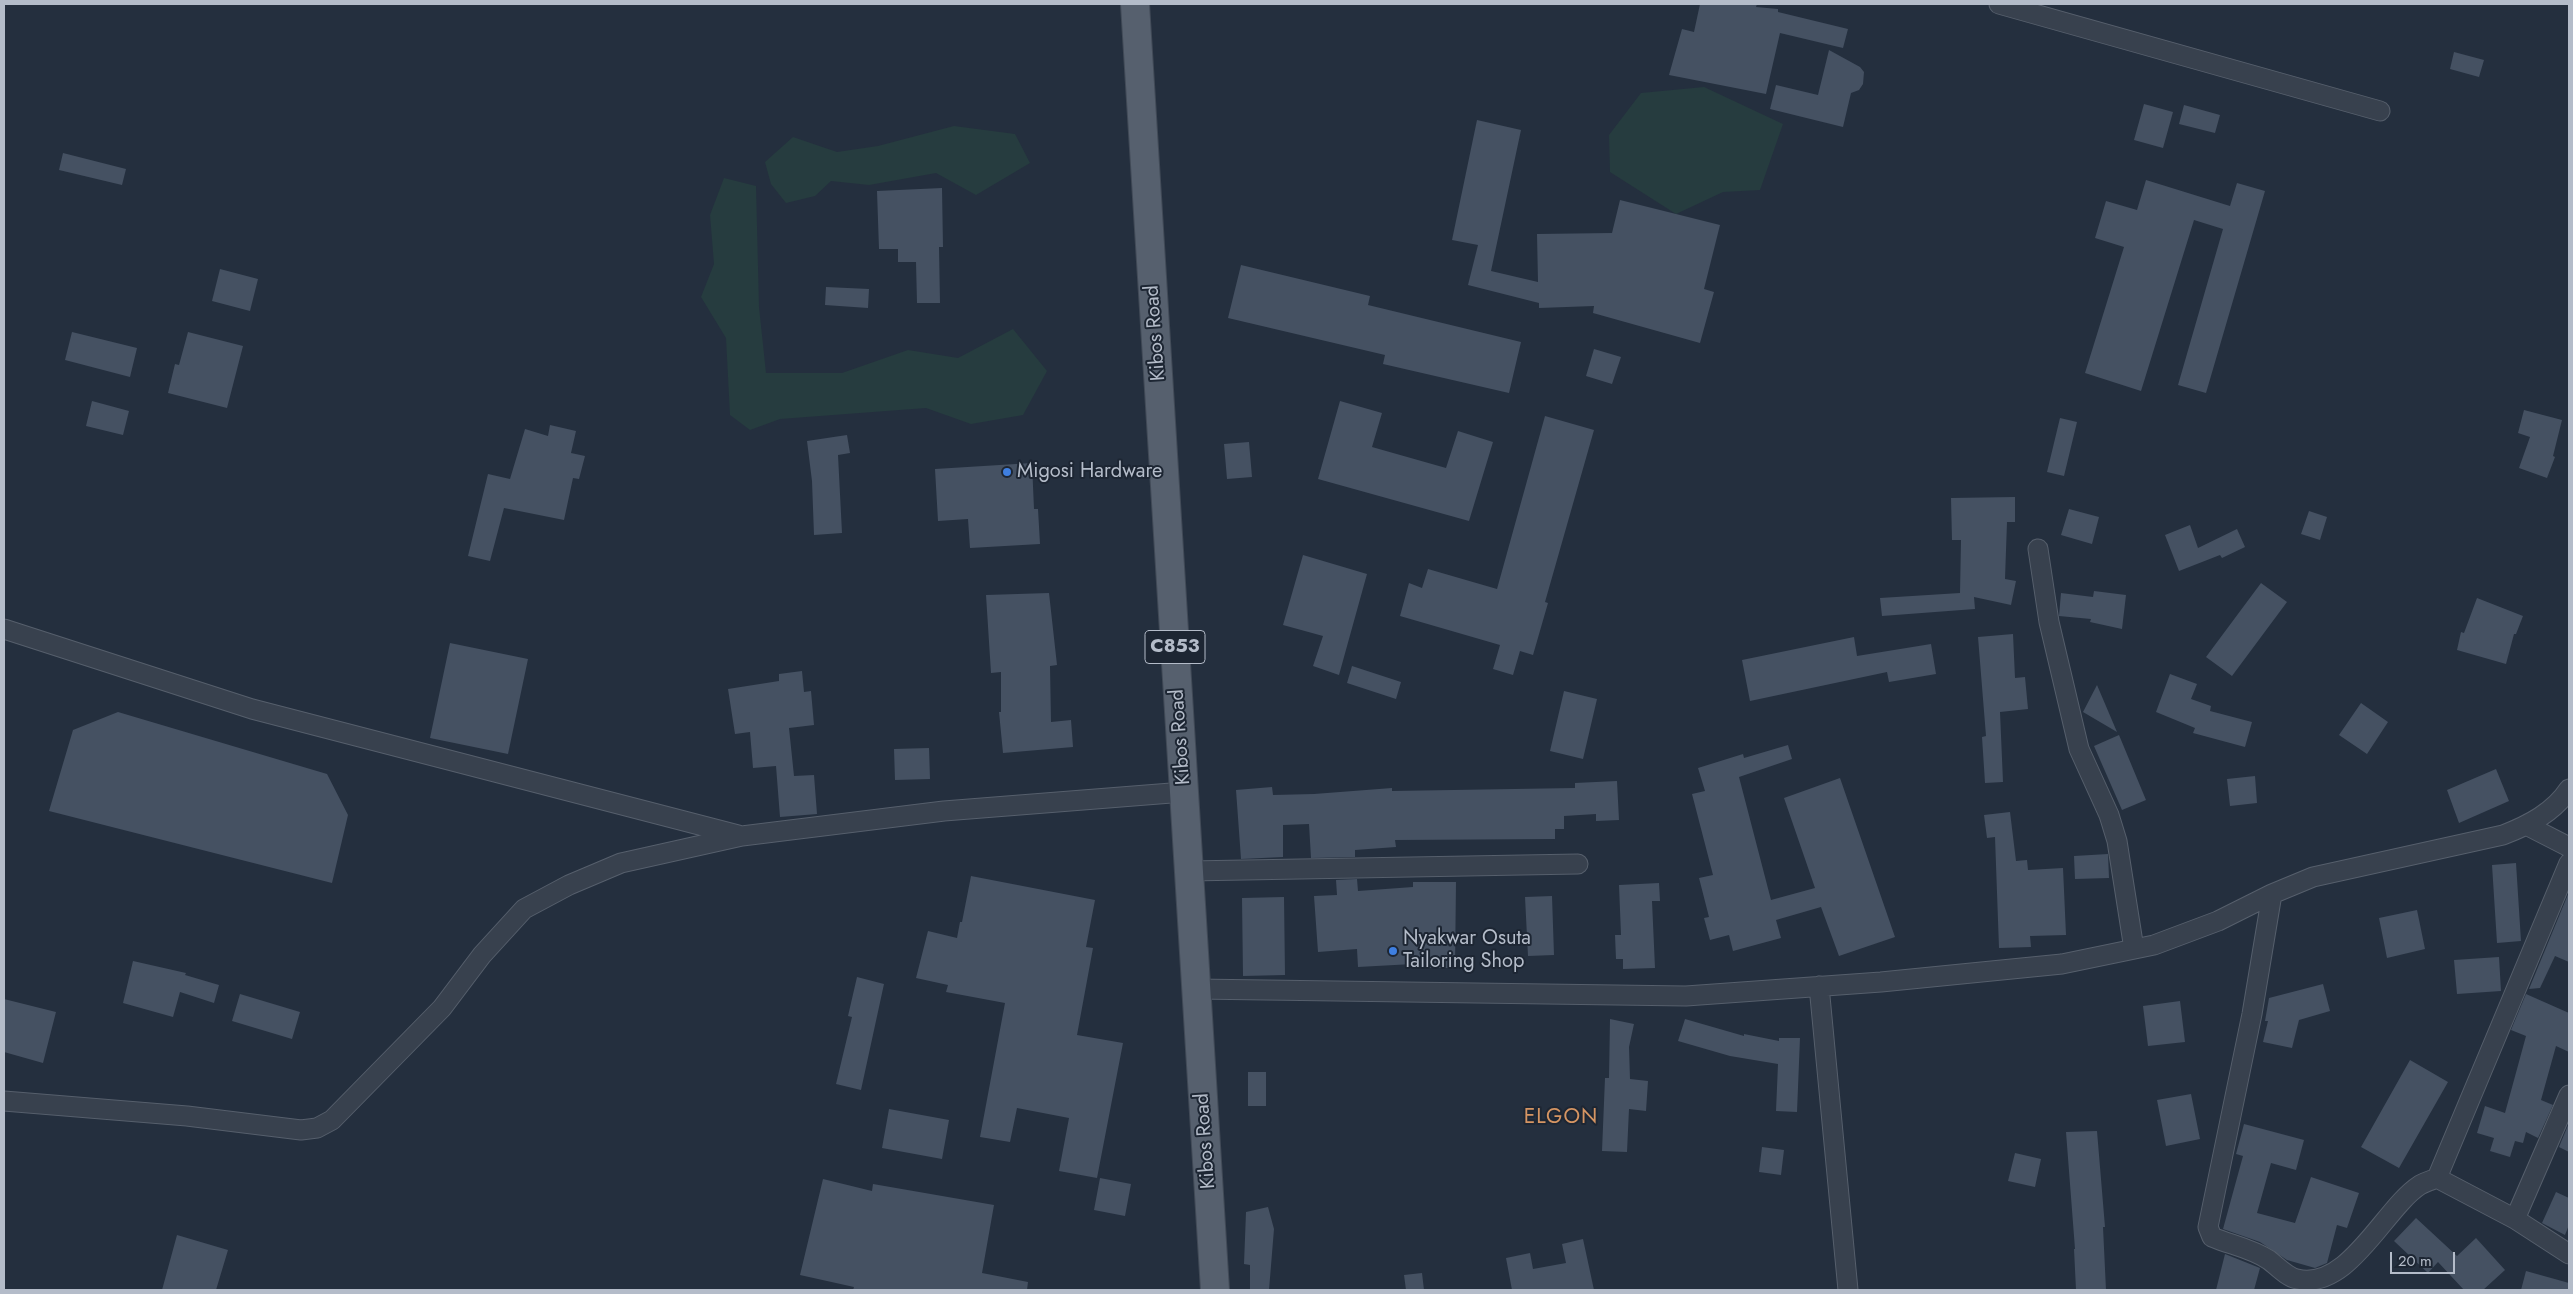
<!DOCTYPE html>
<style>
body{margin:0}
#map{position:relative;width:2573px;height:1294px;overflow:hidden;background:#242f3e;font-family:Jost,sans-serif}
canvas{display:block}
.frame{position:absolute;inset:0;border:5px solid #b4bcc9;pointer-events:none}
.scale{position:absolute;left:2390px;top:1252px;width:65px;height:22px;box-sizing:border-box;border:2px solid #b4bcc9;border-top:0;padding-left:6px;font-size:15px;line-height:18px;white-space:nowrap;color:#b4bcc9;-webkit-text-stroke:4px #1d2633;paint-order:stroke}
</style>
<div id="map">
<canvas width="2573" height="1294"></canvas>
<div class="frame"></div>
<div class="scale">20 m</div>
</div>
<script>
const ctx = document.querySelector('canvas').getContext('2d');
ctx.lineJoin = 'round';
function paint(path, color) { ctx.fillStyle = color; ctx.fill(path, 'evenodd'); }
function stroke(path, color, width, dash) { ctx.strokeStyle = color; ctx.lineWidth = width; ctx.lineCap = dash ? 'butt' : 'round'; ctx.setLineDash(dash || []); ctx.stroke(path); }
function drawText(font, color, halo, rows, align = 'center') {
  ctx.font = font + ' Jost,sans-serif'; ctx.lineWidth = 4; ctx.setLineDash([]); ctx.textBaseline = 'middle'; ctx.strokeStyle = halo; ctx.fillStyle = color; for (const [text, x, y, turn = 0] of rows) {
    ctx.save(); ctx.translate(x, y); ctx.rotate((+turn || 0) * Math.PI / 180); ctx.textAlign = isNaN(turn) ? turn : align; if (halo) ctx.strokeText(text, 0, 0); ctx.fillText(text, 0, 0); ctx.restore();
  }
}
paint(new Path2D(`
 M1704,87L1783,124L1760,190L1723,192L1676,214L1610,172L1609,135L1641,93Z
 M954,126L1015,134L1030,163L976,195L936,173L869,185L831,181L815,196L786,203L771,184L765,162L793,137L837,152L878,146Z
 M724,178L756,186L759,307L766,373H842L908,350L958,358L1013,329L1047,371L1023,415L971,424L926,408L780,419L750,430L730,415L726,338L701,297L714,264L710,215Z`), '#263c3f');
paint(new Path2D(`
 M1700,4H1757L1756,7L1778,9V12L1848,29L1843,48L1780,33L1766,94L1669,75L1682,29L1694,32Z
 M1829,50L1860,67L1864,72L1863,84L1859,90L1851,93L1843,127L1770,109L1776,85L1818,95Z
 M2454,52L2484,60L2479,77L2450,69Z
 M2144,104L2173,112L2163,148L2134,140Z
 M2184,105L2220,115L2215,133L2179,124Z
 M1477,120L1521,130L1491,271L1538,282L1537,234L1612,233L1620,200L1720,225L1704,289L1714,292L1700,343L1593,313L1594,306L1539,308V303L1468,285L1478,245L1452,240Z
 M63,153L126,169L122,185L59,170Z
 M2146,180L2230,206L2237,183L2265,191L2206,393L2178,385L2223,229L2194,220L2141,391L2085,373L2124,247L2095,238L2106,201L2137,210Z
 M942,188L943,247H939L940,303H917L916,262H898V249H879L877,191Z
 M1241,265L1370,296L1368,305L1521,342L1509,393L1383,364L1385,355L1228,318Z
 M220,269L258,279L250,311L212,301Z
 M826,287L869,289L868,308L825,305Z
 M72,332L137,348L130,377L65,360Z
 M188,332L243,346L227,408L168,393L175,364L179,365Z
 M1594,349L1621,357L1612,384L1586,376Z
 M92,401L129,411L123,435L86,426Z
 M1340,401L1382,413L1372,447L1446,468L1458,431L1493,442L1469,521L1318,479Z
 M2524,410L2562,420L2553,456L2555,457L2547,478L2519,468L2530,437L2518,433Z
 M1545,416L1594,430L1545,602L1548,603L1533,655L1520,651L1513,675L1493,669L1500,645L1400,616L1409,583L1422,588L1428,569L1497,589Z
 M2060,418L2077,422L2064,476L2047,472Z
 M550,425L576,431L571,453L585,456L579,479L573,478L564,520L504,508L490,561L468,556L488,474L510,479L525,429L548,436Z
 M847,435L850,453L838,455L842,533L814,535L812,481L807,441Z
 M1249,442L1252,477L1227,479L1224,444Z
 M1032,463L1034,509H1038L1040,544L970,548L968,519L938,521L935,469Z
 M2015,497V522H2007L2005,579L2016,581L2011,605L1974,597L1975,609L1882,616L1880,598L1960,593L1961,540H1952L1951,498Z
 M2069,509L2099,517L2092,544L2061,535Z
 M2309,511L2327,517L2320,540L2301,534Z
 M2190,525L2198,548L2237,529L2245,547L2222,558L2220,555L2179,571L2165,535Z
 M1303,555L1367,574L1339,675L1313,666L1323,636L1283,625Z
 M2261,583L2287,602L2232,676L2206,657Z
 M2094,591L2126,595L2122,629L2090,622L2091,619L2059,616L2061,593L2093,597Z
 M1049,593L1057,665L1050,666L1051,722L1071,720L1073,747L1003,753L999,712H1001V672L991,673L986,595Z
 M2477,598L2523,616L2516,634H2514L2506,664L2457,650L2461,632L2464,633Z
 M2013,634L2015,678L2025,677L2028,709L2000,712L2003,782L1985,783L1982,737L1986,736L1978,637Z
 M1854,637L1857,656L1931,644L1936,674L1889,682L1887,672L1750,701L1742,660Z
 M450,643L528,659L508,754L430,738Z
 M1352,666L1401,682L1396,699L1347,683Z
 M802,671L804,692L811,691L814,725L789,728L794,776L814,775L817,814L780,817L776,766L753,768L750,732L735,734L728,689L779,681V674Z
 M2170,674L2197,684L2191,699L2211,706L2210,711L2252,722L2245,747L2193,733L2195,728L2156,712Z
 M2097,685L2117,732L2083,712Z
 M1564,691L1597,699L1583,759L1550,751Z
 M2361,703L2388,722L2367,754L2339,735Z
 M118,712L327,774L348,815L332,883L49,811L73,730Z
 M2119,735L2146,800L2122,810L2094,746Z
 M1788,745L1792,759L1739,777L1771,900L1815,888L1784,798L1840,778L1895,937L1839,956L1821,907L1776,920L1781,938L1733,951L1729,935L1710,940L1704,918L1709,917L1699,878L1713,875L1692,794L1705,791L1698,768L1743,754L1744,758Z
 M929,748L930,779L895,780L894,749Z
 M2496,769L2509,801L2459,823L2447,790Z
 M2255,776L2257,803L2230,806L2227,779Z
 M1617,781L1619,820L1596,821V814L1564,816V829H1555V839L1395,840L1396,847L1355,850V857L1311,858L1309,824L1283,825V857L1241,859L1236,790L1272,787L1273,795L1314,794L1392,788V791L1575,788V783Z
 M2010,812L2016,861L2027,860L2028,870L2063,868L2066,935L2030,936L2031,947L1999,948L1995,837L1987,838L1984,815Z
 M2108,854L2109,878L2075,879L2074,856Z
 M2516,863L2521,941L2497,943L2492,865Z
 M971,876L1095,900L1086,947L1093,948L1077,1035L1123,1043L1097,1178L1059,1171L1069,1118L1017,1108L1010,1142L980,1137L1005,1003L946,992L948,985L916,978L928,931L957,938L960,922H962Z
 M1357,879L1358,891L1413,887V882H1456L1455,968H1413V964L1358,967L1357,949L1318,952L1314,896L1337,895L1336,880Z
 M1659,883L1660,901H1652L1655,968L1623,969V959H1616L1615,935H1621L1619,885Z
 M2569,892V962L2555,956L2540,988L2529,989Z
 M1552,896L1554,955L1528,956L1525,897Z
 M1284,897L1285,975L1243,976L1242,898Z
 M2417,910L2425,949L2387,958L2379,918Z
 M2499,957L2501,991L2457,994L2454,960Z
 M133,961L186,973L185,975L219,985L214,1003L180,992L173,1017L123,1003Z
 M857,977L884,984L861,1090L836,1084L852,1017L848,1016Z
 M2323,984L2330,1011L2299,1020L2292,1048L2263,1042L2268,1021H2265L2269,998Z
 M240,994L300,1012L292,1039L232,1021Z
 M2526,994L2569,1013V1052L2556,1046L2541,1100L2553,1105L2538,1138L2526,1132L2523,1143L2515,1141L2510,1157L2490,1151L2494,1138L2477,1133L2485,1106L2505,1113L2526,1036L2511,1030Z
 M4,999L56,1012L43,1063L4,1052Z
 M2180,1001L2185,1042L2148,1046L2143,1006Z
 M1610,1019L1634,1024L1629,1047L1630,1079L1648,1081L1646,1111L1629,1109L1627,1152L1602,1151L1605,1078H1609Z
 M1685,1019L1744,1036V1034L1779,1041V1038H1800L1797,1112L1776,1111L1778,1064L1730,1056L1678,1041Z
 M2410,1060L2448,1082L2399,1168L2361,1147Z
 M1248,1072H1266V1106H1248Z
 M2191,1094L2200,1139L2166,1146L2157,1100Z
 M889,1109L949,1120L942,1159L882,1148Z
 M2569,1123V1152L2559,1147Z
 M2244,1124L2304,1140L2296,1170L2271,1163L2257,1213L2295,1223L2311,1177L2359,1193L2347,1228L2337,1225L2327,1263L2315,1268L2287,1260L2260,1242L2223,1229L2243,1156L2236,1154Z
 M2097,1131L2105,1227H2103L2106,1290H2076L2074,1249H2075L2066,1132Z
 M1762,1147L1784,1150L1781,1175L1759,1172Z
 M2015,1153L2041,1159L2035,1187L2008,1181Z
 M1100,1178L1131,1184L1125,1216L1094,1210Z
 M823,1179L872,1191L873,1184L994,1205L982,1273L1028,1282L1027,1290H853L854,1287L800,1275Z
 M2556,1192L2569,1198V1225L2565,1235L2542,1223Z
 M1268,1207L1274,1229L1269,1290H1250V1265L1244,1264L1246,1212Z
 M2416,1218L2457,1256L2476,1238L2505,1270L2483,1290H2464L2438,1262L2428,1273L2394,1241Z
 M177,1235L228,1250L216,1290H162Z
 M1583,1239L1594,1290H1512L1506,1258L1530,1253L1533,1269L1566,1263L1562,1244Z
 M2225,1254L2260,1268L2254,1290H2216Z
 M2526,1271L2569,1283V1290H2521Z
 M1422,1273L1424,1290H1406L1404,1275Z`), '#455162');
const minor = new Path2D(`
 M1999,4L2380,111
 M2038,549L2049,622L2079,749L2109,815L2117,841L2134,949
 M4,629L252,709L738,835
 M2528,826L2569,847
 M1189,871L1578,864
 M2272,894L2252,1014L2208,1227L2212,1237C2231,1245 2251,1248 2269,1260C2277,1266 2287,1277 2297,1279C2349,1291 2384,1208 2420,1185C2425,1182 2432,1180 2437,1178L2569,863
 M1819,986L1848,1290
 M1196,989L1686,996L1881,982L2062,964L2154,945L2218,921L2272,894L2313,877L2503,835C2529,825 2554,812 2569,789
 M4,1101L187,1116L301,1130L317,1128L332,1120L442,1008L482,955L524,909L569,885L621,863L742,836L944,811L1184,792
 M2437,1178L2515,1219L2569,1254
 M2515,1219L2569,1095`);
const primary = new Path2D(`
 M1135,4L1215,1290`);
stroke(minor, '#565f6c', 21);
stroke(primary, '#414a57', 30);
stroke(minor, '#38414e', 19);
stroke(primary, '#56606e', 28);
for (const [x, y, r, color] of [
 [1007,472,5,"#3f7fe0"],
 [1393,951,5,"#3f7fe0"]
]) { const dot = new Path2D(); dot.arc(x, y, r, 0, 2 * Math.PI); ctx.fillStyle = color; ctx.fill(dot); stroke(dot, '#1d2633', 2); }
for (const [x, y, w] of [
 [1175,647,60]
]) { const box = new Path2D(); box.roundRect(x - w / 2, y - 16.5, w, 33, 4); ctx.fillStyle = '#1d2633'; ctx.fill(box); stroke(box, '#b4bcc9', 1); }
drawText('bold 19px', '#b4bcc9', null, [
 ["C853",1175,647]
]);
drawText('20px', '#b4bcc9', '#1d2633', [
 ["Kibos Road",1156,333,-94],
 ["Kibos Road",1181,737,-94],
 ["Kibos Road",1206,1141,-94]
]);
drawText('20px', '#b4bcc9', '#1d2633', [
 ["Migosi Hardware",1017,472],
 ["Nyakwar Osuta",1403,939],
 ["Tailoring Shop",1403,962]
], 'left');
ctx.letterSpacing = '1px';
drawText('21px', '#d59563', '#1d2633', [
 ["ELGON",1561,1118]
]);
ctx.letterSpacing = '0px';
</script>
